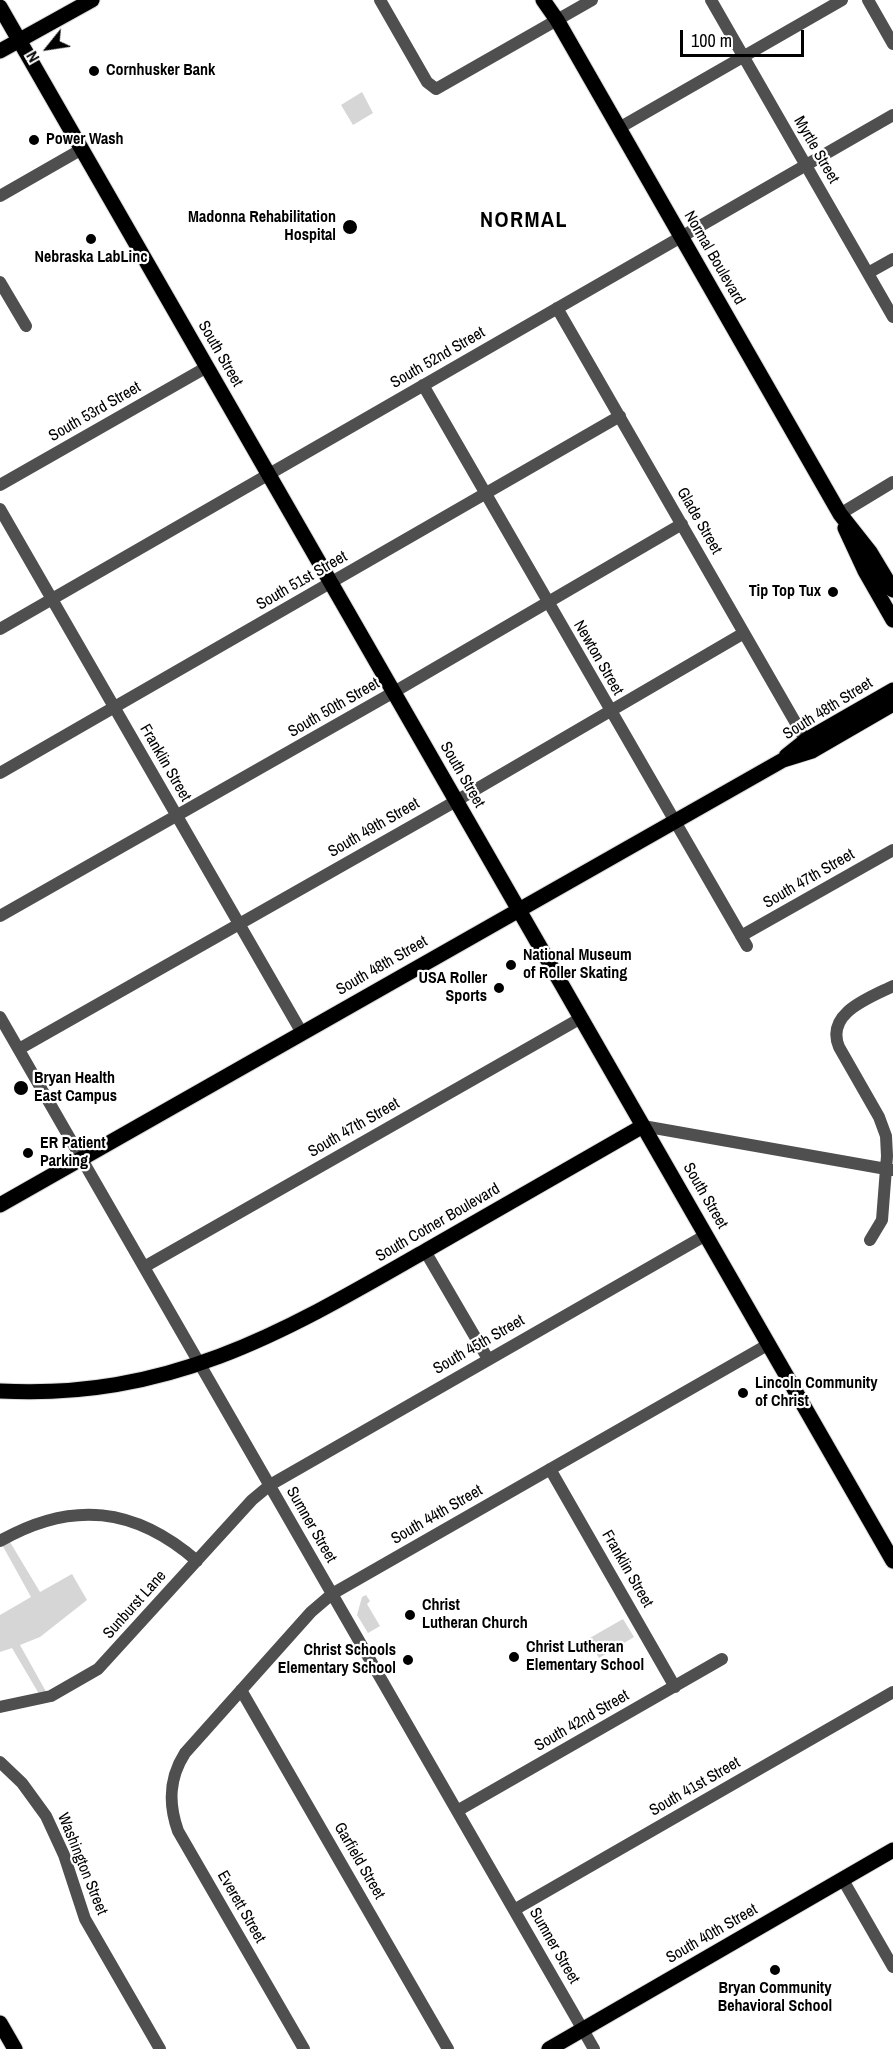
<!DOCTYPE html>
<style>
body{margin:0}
#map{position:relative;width:893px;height:2049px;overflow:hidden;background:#fff;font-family:"Archivo Narrow",sans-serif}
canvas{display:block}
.north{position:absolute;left:18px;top:18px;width:60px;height:60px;-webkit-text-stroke:4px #fff;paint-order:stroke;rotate:240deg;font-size:16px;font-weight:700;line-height:24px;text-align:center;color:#000}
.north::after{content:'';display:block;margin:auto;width:21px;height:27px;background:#000;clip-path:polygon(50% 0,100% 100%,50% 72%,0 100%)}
.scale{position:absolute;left:680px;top:30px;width:124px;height:27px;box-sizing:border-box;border:3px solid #000;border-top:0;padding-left:8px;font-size:18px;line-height:21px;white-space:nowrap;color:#000;-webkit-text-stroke:4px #fff;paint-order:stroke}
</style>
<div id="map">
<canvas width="893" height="2049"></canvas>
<div class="north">N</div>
<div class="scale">100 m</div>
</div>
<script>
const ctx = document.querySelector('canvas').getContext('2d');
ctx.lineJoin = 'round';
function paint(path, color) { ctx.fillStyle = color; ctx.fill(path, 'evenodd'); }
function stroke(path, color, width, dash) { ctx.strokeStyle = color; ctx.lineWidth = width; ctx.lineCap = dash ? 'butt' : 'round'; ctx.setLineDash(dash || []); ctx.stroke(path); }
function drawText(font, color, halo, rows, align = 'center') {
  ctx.font = font + ' "Archivo Narrow",sans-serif'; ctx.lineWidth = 4.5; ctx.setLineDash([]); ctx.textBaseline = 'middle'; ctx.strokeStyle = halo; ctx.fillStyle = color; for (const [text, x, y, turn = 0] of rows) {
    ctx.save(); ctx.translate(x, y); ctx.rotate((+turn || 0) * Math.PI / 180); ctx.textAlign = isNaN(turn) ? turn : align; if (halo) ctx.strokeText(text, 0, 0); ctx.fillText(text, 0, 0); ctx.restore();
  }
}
paint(new Path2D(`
 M362,92L373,113L353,125L341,105Z
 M7,1537L40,1592L72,1574L87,1600L40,1637L20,1645L49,1697L42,1699L12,1648L0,1652V1615L31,1597L0,1541Z
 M366,1595L370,1601L367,1604L380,1626L368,1633L357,1615L362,1597Z
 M623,1619L634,1637L599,1658L588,1639Z`), '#d6d6d6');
const major = new Path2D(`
 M543,0L557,20L840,514L870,552L893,590
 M0,7L893,1561
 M0,51L92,0
 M845,528L865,571L893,620
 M786,756L806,740L893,690
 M0,1205L783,760L812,751L893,704
 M0,1391C171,1400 286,1331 427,1250C499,1208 571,1168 643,1126
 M0,2023L15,2049
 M549,2049L893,1850`);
stroke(major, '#dbdbdb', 17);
stroke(new Path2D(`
 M380,0L427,82L436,89L592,0
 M711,0L893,317
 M868,0L893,44
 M619,128L842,0
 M0,196L82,149
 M868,273L893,259
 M0,282L26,326
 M557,308L809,746
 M423,385L747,946
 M0,485L207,367
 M0,509L302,1033
 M840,514L893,482
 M0,629L893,115
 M0,773L620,416
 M0,916L394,692L682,524
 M741,936L893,850
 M0,1017L594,2049
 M19,1049L456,801L744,633
 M643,1126L892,1170
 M870,1240L882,1220L887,1156L886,1136L879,1117L839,1047C825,1013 869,998 893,986
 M425,1251L488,1359
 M144,1267L581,1018
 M550,1469L675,1687
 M0,1541C72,1500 135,1507 197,1561
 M241,1690L448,2049
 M0,1707L51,1696L98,1669L252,1500L270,1485L706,1235
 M0,1762L22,1783L46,1816L64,1855L85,1919L160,2049
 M457,1811L722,1659
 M843,1880L893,1967
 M514,1910L893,1692
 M304,2049L178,1831C168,1803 169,1778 185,1753L311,1612L332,1594L769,1344`), '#4f4f4f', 12);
stroke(major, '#000', 15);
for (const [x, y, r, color] of [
 [94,71,6,"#000"],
 [34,140,6,"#000"],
 [350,227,8,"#000"],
 [91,239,6,"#000"],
 [833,592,6,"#000"],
 [511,965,6,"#000"],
 [499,988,6,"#000"],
 [21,1088,8,"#000"],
 [28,1153,6,"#000"],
 [743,1393,6,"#000"],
 [410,1615,6,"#000"],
 [514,1657,6,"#000"],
 [408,1660,6,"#000"],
 [775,1970,6,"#000"]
]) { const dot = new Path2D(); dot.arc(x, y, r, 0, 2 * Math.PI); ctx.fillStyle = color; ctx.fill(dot); stroke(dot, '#fff', 2); }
drawText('bold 16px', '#000', '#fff', [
 ["Cornhusker Bank",106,71],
 ["Power Wash",46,140],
 ["Madonna Rehabilitation",336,218,"right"],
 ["Hospital",336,236,"right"],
 ["Nebraska LabLinc",91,258,"center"],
 ["Tip Top Tux",821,592,"right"],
 ["National Museum",523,956],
 ["of Roller Skating",523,974],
 ["USA Roller",487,979,"right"],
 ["Sports",487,997,"right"],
 ["Bryan Health",34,1079],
 ["East Campus",34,1097],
 ["ER Patient",40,1144],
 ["Parking",40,1162],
 ["Lincoln Community",755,1384],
 ["of Christ",755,1402],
 ["Christ",422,1606],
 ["Lutheran Church",422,1624],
 ["Christ Lutheran",526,1648],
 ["Elementary School",526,1666],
 ["Christ Schools",396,1651,"right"],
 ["Elementary School",396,1669,"right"],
 ["Bryan Community",775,1989,"center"],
 ["Behavioral School",775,2007,"center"]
], 'left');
drawText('16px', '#000', '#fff', [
 ["Myrtle Street",816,150,60],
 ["Normal Boulevard",714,258,60],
 ["South Street",220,354,60],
 ["South 52nd Street",438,358,-30],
 ["South 53rd Street",95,412,-30],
 ["Glade Street",699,521,60],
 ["South 51st Street",302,581,-30],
 ["Newton Street",598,658,60],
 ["South 50th Street",334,708,-30],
 ["South 48th Street",828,709,-32],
 ["Franklin Street",165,763,60],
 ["South Street",462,775,60],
 ["South 49th Street",374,828,-30],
 ["South 47th Street",809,879,-30],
 ["South 48th Street",382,966,-30],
 ["South 47th Street",354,1128,-30],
 ["South Street",705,1196,60],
 ["South Cotner Boulevard",438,1223,-30],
 ["South 45th Street",479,1345,-30],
 ["South 44th Street",437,1515,-30],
 ["Sumner Street",311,1525,60],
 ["Franklin Street",627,1569,60],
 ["Sunburst Lane",135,1605,-48],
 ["South 42nd Street",582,1721,-30],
 ["South 41st Street",695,1787,-30],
 ["Garfield Street",359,1861,60],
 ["Washington Street",82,1864,68],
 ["Everett Street",241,1907,60],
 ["South 40th Street",712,1934,-30],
 ["Sumner Street",554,1946,60]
]);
ctx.letterSpacing = '1.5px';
drawText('bold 22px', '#000', '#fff', [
 ["NORMAL",524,221]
]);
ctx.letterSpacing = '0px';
</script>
